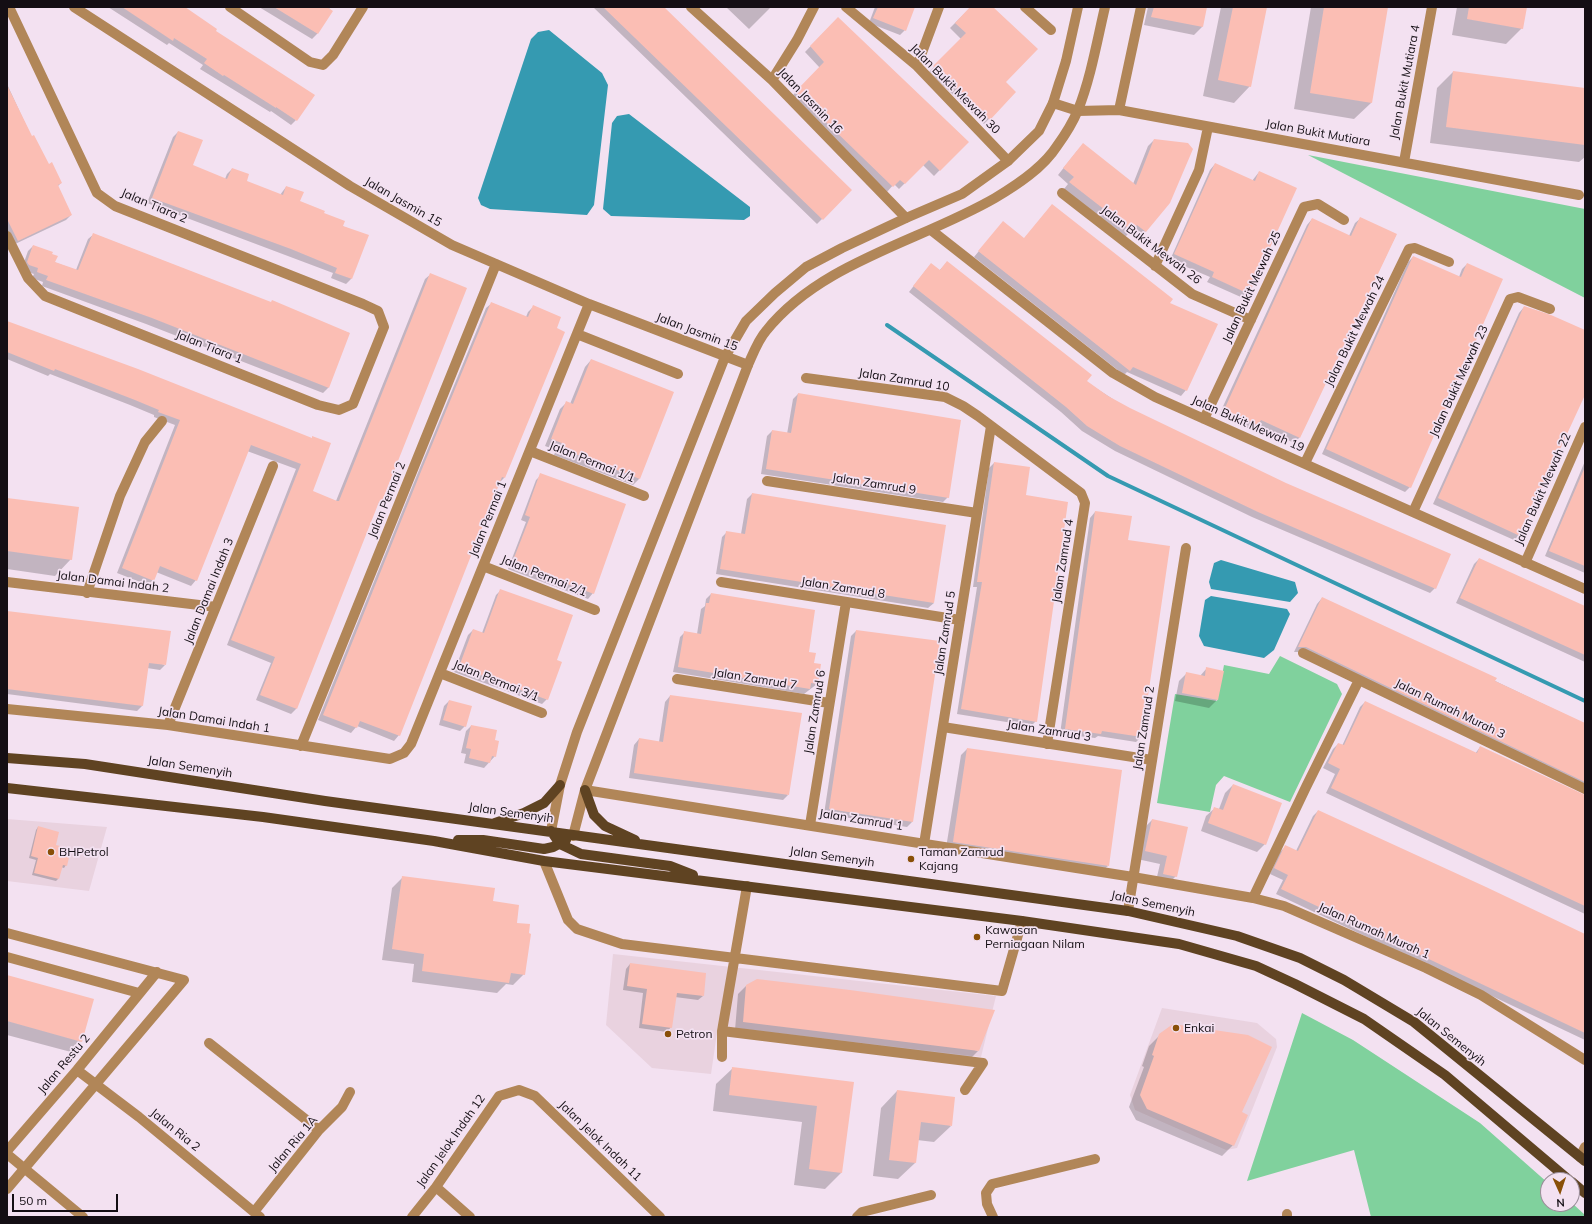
<!DOCTYPE html>
<style>
body{margin:0}
#map{position:relative;width:1592px;height:1224px;overflow:hidden;background:#f3e1f1;font-family:Mulish,sans-serif}
canvas{display:block}
.frame{position:absolute;inset:0;border:8px solid #140e14;pointer-events:none}
.north{position:absolute;left:1540px;top:1172px;width:40px;height:40px;box-sizing:border-box;background:#f3e1f1;border:1px solid #9a8d99;border-radius:50%;rotate:177deg;font-size:11px;font-weight:700;line-height:16px;text-align:center;color:#140e14}
.north::after{content:'';display:block;margin:auto;width:14px;height:18px;background:#894f07;clip-path:polygon(50% 0,100% 100%,50% 72%,0 100%)}
.scale{position:absolute;left:12px;top:1194px;width:106px;height:18px;box-sizing:border-box;border:2px solid #140e14;border-top:0;padding-left:5px;font-size:12px;line-height:14px;white-space:nowrap;color:#140e14;-webkit-text-stroke:3px #f3e1f1;paint-order:stroke}
</style>
<div id="map">
<canvas width="1592" height="1224"></canvas>
<div class="frame"></div>
<div class="north">N</div>
<div class="scale">50 m</div>
</div>
<script>
const ctx = document.querySelector('canvas').getContext('2d');
ctx.lineJoin = 'round';
function paint(path, color) { ctx.fillStyle = color; ctx.fill(path, 'evenodd'); }
function stroke(path, color, width, dash) { ctx.strokeStyle = color; ctx.lineWidth = width; ctx.lineCap = dash ? 'butt' : 'round'; ctx.setLineDash(dash || []); ctx.stroke(path); }
function drawText(font, color, halo, rows, align = 'center') {
  ctx.font = font + ' Mulish,sans-serif'; ctx.lineWidth = 3.5; ctx.setLineDash([]); ctx.textBaseline = 'middle'; ctx.strokeStyle = halo; ctx.fillStyle = color; for (const [text, x, y, turn = 0] of rows) {
    ctx.save(); ctx.translate(x, y); ctx.rotate((+turn || 0) * Math.PI / 180); ctx.textAlign = isNaN(turn) ? turn : align; if (halo) ctx.strokeText(text, 0, 0); ctx.fillText(text, 0, 0); ctx.restore();
  }
}
paint(new Path2D(`
 M7,819L107,827L89,891L7,881Z
 M613,954L996,996L981,1057L718,1026L711,1074L652,1068L606,1025Z
 M1162,1008L1257,1023L1276,1039L1277,1047L1237,1148L1226,1150L1135,1110L1130,1095Z`), '#e9d2df');
paint(new Path2D(`
 M1308,155L1585,209V298Z
 M1280,656L1337,684L1342,694L1290,802L1224,776L1216,785L1210,812L1157,803L1175,694L1217,701L1224,665L1269,674Z
 M1302,1013L1353,1040L1480,1123L1548,1183V1204L1572,1203L1585,1215V1217H1371L1354,1150L1247,1181Z`), '#80d19d');
paint(new Path2D(`
 M549,30L602,73L608,85L594,205L587,215L490,209L481,205L478,198L531,39L538,32Z
 M629,114L750,207V216L744,220L611,216L603,209L612,123L617,116Z
 M1221,560L1295,582L1298,593L1290,602L1211,589L1209,582L1214,563Z
 M1211,596L1287,609L1290,614L1274,650L1264,658L1204,646L1199,636L1205,600Z`), '#359ab1');
paint(new Path2D(`
 M108,7H183L214,31L296,120L291,125L271,111L270,112L200,69L203,65L169,43L167,45Z
 M259,7H331L329,9L332,11L317,34L312,39Z
 M593,7H663L851,190L817,224Z
 M726,7H771L749,29Z
 M875,7H914L905,30L900,35L869,23Z
 M971,7H991L1005,82L1015,92L984,124L929,72L961,39L950,28Z
 M1148,7H1206L1202,27L1194,35L1144,25Z
 M1221,7H1266L1250,86L1234,103L1203,96Z
 M1311,7H1387L1371,103L1354,119L1294,109Z
 M1457,7H1526L1522,28L1506,44L1452,35Z
 M838,18L967,142L934,176L923,165L899,189L894,184L887,192L791,97L820,68L805,52Z
 M1453,72L1585,89V157L1579,162L1430,143L1437,88Z
 M7,84L32,138L48,165L61,183L57,187L71,215L66,220L13,245L7,234Z
 M178,132L192,166L225,179L227,174L232,169L245,182L280,195L286,187L299,202L323,214L342,226L368,236L351,279L346,284L331,278L333,273L147,203L173,137Z
 M1154,140L1146,231L1140,237L1131,231L1125,237L1064,189L1068,184L1058,175L1077,151L1133,184L1148,146Z
 M1215,164L1252,181L1259,172L1249,293L1243,298L1207,282L1210,277L1170,260L1210,170Z
 M1052,205L1168,303L1186,390L1181,396L1127,372L1124,375L974,257L1003,222L1024,239Z
 M1361,218L1396,235L1299,438L1294,443L1257,425L1252,430L1219,415L1307,225L1312,219L1349,236L1355,223Z
 M94,234L349,333L328,388L323,393L146,324L42,286L43,282L32,278L34,274L23,270L22,268L28,251L33,246L51,255L54,262L76,270L88,239Z
 M1413,257L1459,277L1462,269L1467,264L1410,487L1405,492L1322,454L1408,262Z
 M947,262L1085,381L1119,403L1435,588L1430,593L1252,517L1115,451L1082,431L1061,412L909,292L926,270L939,271Z
 M431,274L380,502L377,505L296,709L291,714L256,700L271,663L227,645L296,469L247,451L196,580L191,586L156,572L153,580L148,585L117,573L175,425L154,417V415L130,405L50,374L48,376L7,359V325L312,439V492L336,501L425,279Z
 M492,303L526,317L528,312L533,307L504,478L499,483L399,735L394,741L357,726L351,733L318,720L417,475L486,308Z
 M1524,307L1585,332V393L1519,535L1514,540L1433,504L1519,313Z
 M591,360L672,393L639,479L633,485L554,455L556,450L545,446L560,409L567,402L570,404L585,367Z
 M798,394L948,497L943,502L761,474L767,436L772,431L787,434L793,399Z
 M1585,461V573L1545,556Z
 M994,463L1025,496L1036,721L1031,726L957,714L977,587H973L989,468Z
 M541,475L593,593L588,599L508,569L526,522L521,520L536,480Z
 M752,494L934,603L928,608L716,574L722,537L727,532L741,534L747,499Z
 M7,499L71,559L55,576L7,569Z
 M1095,512L1127,541L1141,737L1136,742L1098,736L1095,738L1060,734L1090,518Z
 M1479,559L1585,608V662L1456,603L1474,564Z
 M501,590L547,699L542,704L454,672L468,635L473,630L482,633L496,595Z
 M711,594L807,653L813,664L817,684L804,694L673,672L680,637L685,632L697,634L701,609L705,606L706,599Z
 M1322,598L1585,724V791L1300,652H1294L1317,604Z
 M7,612L165,665L160,670L147,668L142,706L137,711L7,694Z
 M856,631L939,642L912,822L907,827L824,814L851,636Z
 M1207,668L1223,672L1217,700L1209,708L1175,701L1179,681L1187,673L1200,676Z
 M670,696L788,795L783,800L629,778L634,745L639,739L659,742L665,702Z
 M449,701L465,726L460,731L439,725L444,706Z
 M1365,702L1475,754L1480,747L1585,796V914L1326,793L1335,774L1323,768L1333,749L1338,744L1342,746L1360,707Z
 M471,726L494,741L495,756L484,768L464,763L466,754L461,753L466,731Z
 M967,749L1108,866L1101,872L946,848L961,755Z
 M1233,785L1265,844L1257,852L1201,831L1206,816L1215,808L1219,809L1225,793Z
 M1318,811L1585,935V1040L1276,894L1283,880L1270,874L1280,852L1286,846L1296,851L1313,816Z
 M1152,820L1176,876L1168,884L1156,881L1160,864L1137,859L1144,828Z
 M38,827L55,846L66,865L64,868L61,867L58,879L56,881L32,875L36,860L29,858L36,830Z
 M403,877L492,902L516,923L524,974L513,985L506,984L497,993L412,982L414,964L382,960L392,888Z
 M630,964L703,996L698,1000L675,997L671,1027L667,1032L639,1028L643,993L623,990L626,969Z
 M7,976L81,1041L71,1052L7,1035Z
 M746,986L978,1051L970,1059L735,1030L738,994Z
 M1160,1035L1241,1113L1233,1145L1222,1156L1136,1120L1129,1107L1144,1067L1142,1066L1149,1046Z
 M733,1068L852,1083L841,1173L825,1189L794,1185L802,1122L713,1111L716,1084Z
 M897,1091L951,1126L934,1142L917,1140L915,1163L898,1179L873,1176L881,1108Z`), '#0003');
stroke(new Path2D(`
 M887,325L1108,476L1585,701`), '#359ab1', 4);
paint(new Path2D(`
 M122,7H185L217,29L216,31L315,95L297,121L276,107V108L224,75L223,76L204,63L207,59L174,38L173,41Z
 M274,7H327L333,11L318,34Z
 M603,7H664L852,190L823,220Z
 M878,7H915L906,31L873,18Z
 M970,7H993L1038,49L1006,82L1016,92L990,120L933,66L966,33L955,23Z
 M1154,7H1207L1203,27L1151,17Z
 M1233,7H1267L1251,87L1218,80Z
 M1324,7H1388L1372,103L1310,93Z
 M1469,7H1527L1523,29L1467,19Z
 M838,17L969,142L940,171L929,160L905,184L900,180L893,187L795,92L824,62L810,46Z
 M1453,71L1585,88V145L1446,127Z
 M7,85L32,136L34,135L49,164L52,162L62,183L58,185L72,215L18,241L7,219Z
 M178,131L203,140L193,165L227,179L232,168L249,174L247,181L283,195L286,186L304,192L300,201L325,211L324,213L345,221L343,226L369,235L352,279L335,273L337,268L291,249L152,198Z
 M1154,139L1188,143L1193,149L1170,203L1146,232L1137,225L1132,231L1069,182L1074,177L1063,168L1083,143L1136,185Z
 M1215,163L1255,181L1259,171L1297,188L1249,294L1212,277L1214,272L1174,254Z
 M1052,204L1173,299L1170,303L1218,324L1187,391L1133,367L1130,371L978,251L1003,221L1024,238Z
 M1360,217L1397,234L1300,438L1261,420L1258,425L1224,410L1312,218L1351,236Z
 M93,233L271,302L272,300L350,333L329,388L152,318L46,280L48,276L37,272L38,268L29,265L27,262L33,245L53,252L52,254L58,256L55,262L78,270Z
 M1413,256L1461,277L1467,263L1503,279L1411,488L1326,449Z
 M947,261L1092,375L1087,381L1108,396L1130,408L1286,483L1451,554L1436,589L1258,512L1120,446L1087,426L1066,407L913,286L931,263L940,270Z
 M430,273L467,288L386,491L381,503L379,502L297,709L260,695L275,657L231,640L301,464L251,445L197,581L160,566L154,581L122,568L180,420L158,412L159,410L135,400L55,369L54,371L7,352V321L138,369L312,438V436L331,443L313,491L337,501H339L349,476Z
 M491,302L528,317L533,305L561,317L557,328L565,332L505,478L502,477L400,736L360,721L357,728L323,715L422,469Z
 M1524,306L1551,315L1585,330V395L1520,536L1438,498Z
 M591,359L674,392L640,479L560,448L562,443L551,439L566,401L573,404Z
 M798,393L961,420L949,498L766,469L772,430L791,433Z
 M994,462L1030,467L1026,495L1068,502L1037,722L961,709L982,582H977Z
 M1585,467V566L1549,551Z
 M540,473L626,504L594,594L512,563L530,517L525,515Z
 M752,493L946,525L934,603L720,569L726,531L745,534Z
 M7,498L79,507L72,560L7,551Z
 M1095,511L1132,516L1128,540L1170,546L1142,737L1102,731L1101,734L1065,729Z
 M1479,558L1585,606V655L1460,598Z
 M500,589L573,615L557,660L562,662L548,700L459,667L473,629L484,633Z
 M711,593L815,610L809,652L816,653L814,663L821,664L818,684L811,683L810,689L678,667L684,631L701,634L706,603H709Z
 M1322,597L1497,678L1495,681L1585,723V782L1306,647H1298Z
 M7,611L171,631L166,665L149,663L143,706L7,689Z
 M856,630L940,641L913,822L829,809Z
 M1206,667L1224,671L1218,700L1182,693L1186,672L1205,676Z
 M670,695L802,713L789,795L634,773L639,738L663,742Z
 M449,700L472,706L466,727L443,720Z
 M1365,701L1477,753L1480,746L1585,795V906L1331,788L1340,769L1328,763L1338,743L1344,745Z
 M471,725L497,730L495,740L499,741L496,757L492,756L490,763L469,758L471,749L466,748Z
 M967,748L1122,770L1109,866L953,842Z
 M1233,784L1282,803L1266,845L1208,823L1214,807L1223,810Z
 M1318,810L1486,887L1585,934V1033L1281,889L1288,875L1274,868L1285,845L1298,851Z
 M1152,819L1188,827L1177,877L1163,874L1167,856L1145,851Z
 M38,826L59,832L56,845L71,849L67,866L63,865L59,879L34,873L38,858L31,856Z
 M402,876L495,888L493,901L519,905L517,923L530,924L529,933L531,934L525,975L511,973L509,983L422,971L424,954L392,949Z
 M630,963L706,973L704,996L677,993L672,1028L642,1024L647,989L627,986Z
 M7,975L94,999L82,1042L7,1021Z
 M757,979L850,990L995,1010L979,1051L743,1022L746,985Z
 M1173,1024L1248,1035L1272,1047L1242,1112L1248,1115L1234,1146L1147,1109L1140,1095L1154,1056L1152,1055L1159,1034Z
 M732,1067L854,1082L842,1173L809,1169L817,1106L729,1095Z
 M897,1090L955,1097L952,1126L921,1122L916,1163L889,1160Z`), '#fbbeb4');
stroke(new Path2D(`
 M74,7L350,186L452,245L589,304L748,365
 M230,7L310,62L323,65L333,55L363,7
 M691,7L772,80L906,218
 M846,7L917,66L1008,161
 M1025,7L1051,30
 M917,66L939,7
 M772,80L797,40L814,7
 M1053,103L1078,111L1119,110L1579,195
 M1119,110L1141,7
 M1404,162L1432,7
 M1062,193L1192,294L1251,320
 M931,230L1113,373L1155,397L1585,589
 M7,236L28,278L45,296L318,405L339,410L353,404L384,327L378,311L363,304L115,206L97,193L9,7
 M1155,266L1199,170L1208,127
 M577,334L678,374
 M806,378L945,397L963,406L978,416L1081,493L1085,503L1083,516L1047,744
 M1204,419L1304,207L1318,204L1344,220
 M530,451L644,496
 M1305,463L1409,249L1415,248L1449,262
 M767,481L977,513
 M1413,512L1510,299L1518,297L1550,309
 M1525,563L1585,427
 M483,566L595,610
 M7,582L216,607
 M721,582L960,620
 M87,593L120,496L145,442L162,421
 M1303,653L1585,789
 M440,673L542,713
 M677,679L829,703
 M7,709L168,725L390,759L404,753L411,744L589,304
 M168,725L273,466
 M943,727L1152,760
 M301,746L496,264
 M585,790L1133,877L1253,898L1284,906L1426,968L1481,995L1585,1060
 M810,825L846,602
 M924,844L991,426
 M544,861L568,920L577,929L622,944L1002,991L1022,921
 M1253,898L1306,787L1359,680
 M1128,911L1186,548
 M7,933L184,980L7,1189
 M7,957L139,993
 M722,1031L983,1063L965,1090
 M209,1043L319,1130
 M722,1057V1031L747,886
 M77,1070L139,1117L260,1217
 M7,1151L77,1070L157,972
 M7,1154L83,1217
 M1580,1157L1585,1147
 M436,1187L470,1217
 M254,1212L319,1130L342,1107L350,1092
 M1287,1214V1217
 M412,1217L436,1187L499,1096L519,1090L535,1096L660,1217
 M857,1217L862,1212L931,1195
 M993,1217L987,1204L986,1193L992,1184L1095,1159`), '#b18658', 10);
stroke(new Path2D(`
 M551,831L560,785L577,732L725,357L746,321L775,293L806,267L842,248L906,218L962,194L1008,161L1039,131L1053,103L1066,61L1078,7
 M573,836L585,790L748,365C753,354 758,340 766,331C821,262 921,241 995,198C1017,185 1043,168 1057,146C1065,135 1073,122 1078,110C1091,77 1097,41 1105,7`), '#b18658', 10);
stroke(new Path2D(`
 M7,758L85,764L325,801L1128,911L1237,936L1300,958L1344,980L1414,1022L1585,1161
 M7,788L263,817L434,841L544,861L1022,921L1179,944L1256,966L1295,984L1364,1019L1445,1075L1569,1180
 M585,790L594,815L605,826L635,840
 M495,823L524,813L544,803L560,785
 M551,831L560,844L581,854L670,866L693,875
 M458,840H483L544,849L553,847L566,840
 M1572,1182L1585,1193`), '#5f4322', 10);
for (const [x, y, r, color] of [
 [51,852,4,"#894f07"],
 [911,859,4,"#894f07"],
 [977,937,4,"#894f07"],
 [1176,1028,4,"#894f07"],
 [668,1034,4,"#894f07"]
]) { const dot = new Path2D(); dot.arc(x, y, r, 0, 2 * Math.PI); ctx.fillStyle = color; ctx.fill(dot); stroke(dot, '#f3e1f1', 1.5); }
drawText('12px', '#140e14', '#f3e1f1', [
 ["Jalan Bukit Mutiara 4",1405,82,-79],
 ["Jalan Bukit Mewah 30",955,89,45],
 ["Jalan Jasmin 16",810,101,46],
 ["Jalan Bukit Mutiara",1318,133,10],
 ["Jalan Jasmin 15",403,202,30],
 ["Jalan Tiara 2",154,206,23],
 ["Jalan Bukit Mewah 26",1151,245,37],
 ["Jalan Bukit Mewah 25",1252,287,-65],
 ["Jalan Bukit Mewah 24",1355,331,-64],
 ["Jalan Jasmin 15",697,332,21],
 ["Jalan Tiara 1",209,347,22],
 ["Jalan Zamrud 10",904,380,9],
 ["Jalan Bukit Mewah 23",1459,381,-65],
 ["Jalan Bukit Mewah 19",1248,424,24],
 ["Jalan Permai 1/1",592,462,22],
 ["Jalan Zamrud 9",874,484,9],
 ["Jalan Bukit Mewah 22",1543,489,-66],
 ["Jalan Permai 2",387,500,-68],
 ["Jalan Permai 1",488,519,-68],
 ["Jalan Zamrud 4",1063,561,-81],
 ["Jalan Permai 2/1",544,576,22],
 ["Jalan Damai Indah 2",113,582,7],
 ["Jalan Zamrud 8",843,588,9],
 ["Jalan Damai Indah 3",209,591,-68],
 ["Jalan Zamrud 5",945,633,-81],
 ["Jalan Zamrud 7",755,679,9],
 ["Jalan Permai 3/1",496,681,22],
 ["Jalan Rumah Murah 3",1450,709,26],
 ["Jalan Zamrud 6",815,712,-81],
 ["Jalan Damai Indah 1",214,720,9],
 ["Jalan Zamrud 2",1144,728,-81],
 ["Jalan Zamrud 3",1049,731,9],
 ["Jalan Semenyih",190,767,9],
 ["Jalan Semenyih",511,813,8],
 ["Jalan Zamrud 1",861,820,9],
 ["Jalan Semenyih",832,857,8],
 ["Jalan Semenyih",1153,904,12],
 ["Jalan Rumah Murah 1",1374,931,24],
 ["Jalan Semenyih",1451,1037,39],
 ["Jalan Restu 2",64,1064,-50],
 ["Jalan Ria 2",175,1130,39],
 ["Jalan Jelok Indah 12",451,1141,-55],
 ["Jalan Jelok Indah 11",600,1141,44],
 ["Jalan Ria 1A",293,1144,-50]
]);
drawText('12px', '#140e14', '#f3e1f1', [
 ["BHPetrol",59,852],
 ["Taman Zamrud",919,852],
 ["Kajang",919,866],
 ["Kawasan",985,930],
 ["Perniagaan Nilam",985,944],
 ["Enkai",1184,1028],
 ["Petron",676,1034]
], 'left');
</script>
